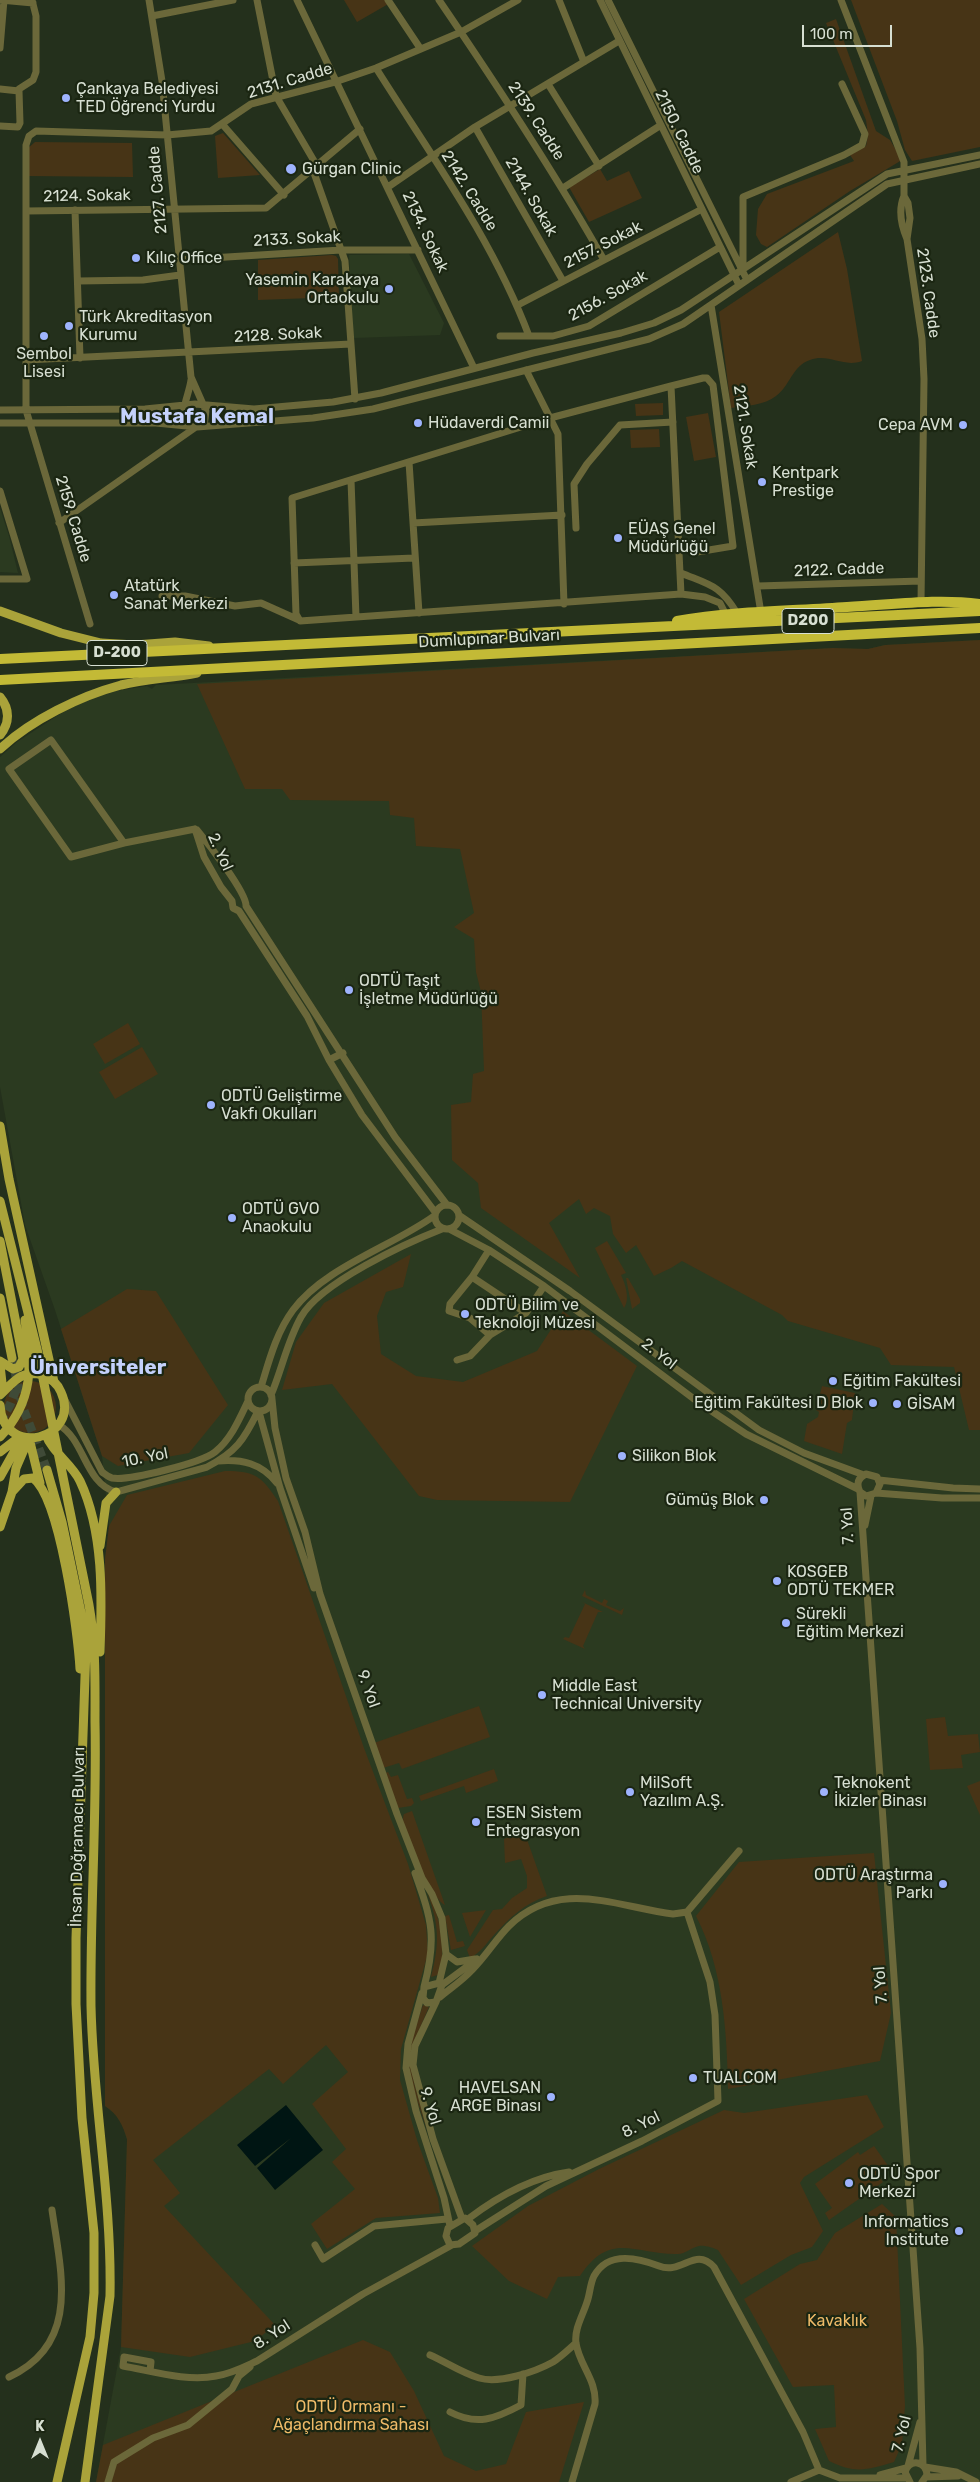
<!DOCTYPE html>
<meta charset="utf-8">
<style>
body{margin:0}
#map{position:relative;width:980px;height:2482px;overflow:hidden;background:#24301c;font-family:Rubik,sans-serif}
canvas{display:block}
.north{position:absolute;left:15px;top:2417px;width:50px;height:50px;-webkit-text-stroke:4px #1b2612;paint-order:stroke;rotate:0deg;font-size:14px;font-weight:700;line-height:20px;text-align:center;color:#d7dfd2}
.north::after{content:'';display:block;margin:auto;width:18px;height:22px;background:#d7dfd2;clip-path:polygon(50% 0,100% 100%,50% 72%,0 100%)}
.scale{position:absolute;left:802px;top:25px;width:90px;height:22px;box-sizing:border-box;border:2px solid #d7dfd2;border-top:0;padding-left:6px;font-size:15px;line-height:18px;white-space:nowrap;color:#d7dfd2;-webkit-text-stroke:4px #1b2612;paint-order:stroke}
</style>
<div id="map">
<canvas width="980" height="2482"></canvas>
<div class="north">K</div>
<div class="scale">100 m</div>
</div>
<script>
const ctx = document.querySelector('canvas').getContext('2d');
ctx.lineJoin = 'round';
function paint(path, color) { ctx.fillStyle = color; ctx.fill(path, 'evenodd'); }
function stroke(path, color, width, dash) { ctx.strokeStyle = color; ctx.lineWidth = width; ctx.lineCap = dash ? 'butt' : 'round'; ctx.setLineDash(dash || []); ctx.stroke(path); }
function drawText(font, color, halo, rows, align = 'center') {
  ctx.font = font + ' Rubik,sans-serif'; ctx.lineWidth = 4.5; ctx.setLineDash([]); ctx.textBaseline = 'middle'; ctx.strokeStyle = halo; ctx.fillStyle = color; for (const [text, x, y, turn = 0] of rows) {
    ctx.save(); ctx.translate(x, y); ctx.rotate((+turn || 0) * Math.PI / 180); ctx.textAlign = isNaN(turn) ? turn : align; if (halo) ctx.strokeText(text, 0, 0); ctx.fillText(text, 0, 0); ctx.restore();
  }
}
paint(new Path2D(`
 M409,254L444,323L440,335L353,338L349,255Z
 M0,508L9,536L18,573L0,572Z
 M980,640V2482H96L121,2347L127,2140L123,2126L115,2114L105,2106V1559L109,1526L102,1456L55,1310L25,1225L0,1087V757L17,742L63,712L90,699L116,691L147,686L152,689L156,685L193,683L833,648L868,649L885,645Z`), '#2b3a20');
paint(new Path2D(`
 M344,0H388L390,3L357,22Z
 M851,0H980V147L912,161L905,150L897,121Z
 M836,19L876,131L890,140L902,160L850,191L767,247L761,244L756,235L758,209L767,194L854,161L850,155L866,146L868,135L866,120L826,23Z
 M223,133L260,175L218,178L215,136Z
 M35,142L132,143L133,177L27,176V149Z
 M600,169L607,181L629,171L642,198L589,222L569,187Z
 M838,232L847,269L862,361C843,368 829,353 810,360C792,366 790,386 776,396C765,405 745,406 731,408L719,312Z
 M332,255L336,256L338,259L339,297L258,300V260Z
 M663,403V415L636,416L635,404Z
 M708,413L716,457L694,461L686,417Z
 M659,429L660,447L631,448L630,430Z
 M980,640V1430H969L954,1367L891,1365L880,1348L788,1321L782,1315L682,1261L671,1268L654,1276L636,1245L626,1253L613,1234L610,1216L594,1208L586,1214L579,1199L549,1223L580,1278L481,1208L478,1183L452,1160L451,1105L471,1102L473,1074L484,1071L481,992L476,972L474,939L454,927L474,913L460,849L416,846L414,818L390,815L389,801L290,800L282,789H245L197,684L833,648L868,649L885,645Z
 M128,1023L140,1044L105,1064L93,1044Z
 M142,1047L158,1074L115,1099L99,1072Z
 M607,1241L626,1273L621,1275C626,1285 630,1300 624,1308L595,1248Z
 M411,1254L403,1287L386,1292L377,1316L381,1354L416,1376L463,1382L537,1351L563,1311L637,1366L570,1502L437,1500L419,1496L332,1384L282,1390L296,1342L324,1303Z
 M626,1278H628L640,1299V1303L632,1309Z
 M127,1289L156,1291L228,1405L189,1453L118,1466L102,1456L61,1329Z
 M4 1407a26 26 0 1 1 52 0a26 26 0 1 1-52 0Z
 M822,1386L855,1393L852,1420L847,1423L842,1454L804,1441L807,1424L818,1417L819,1412L816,1410Z
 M225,1471C256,1471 261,1476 278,1501L364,1748L408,1864L426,1925L428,1953L401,2049L400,2080L417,2140L438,2198L440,2213L376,2218L327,2249L311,2224L355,2189L332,2162L346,2149L312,2104L348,2072L326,2045L283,2084L269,2069L153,2160L180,2193L164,2206L275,2325L255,2341L190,2357L121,2347L127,2139C123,2126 118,2114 105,2106V1559L109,1526L127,1495Z
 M585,1590L586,1595L602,1603L604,1599L608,1601L606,1605L620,1611L624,1608L622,1615L582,1596Z
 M582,1602L603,1612H598L583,1646L585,1649L563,1639L565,1637L569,1638L585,1604Z
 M479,1706L490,1737L402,1769L399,1763L383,1768L374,1743Z
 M945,1717L948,1736L978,1734L980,1752L961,1755L963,1768L930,1770L926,1719Z
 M494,1769L498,1781L466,1793L464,1786L421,1801L419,1796Z
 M388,1772L391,1777L398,1775L407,1799L412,1798L414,1803L411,1806L398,1808L385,1773Z
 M980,1781V1815L967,1786Z
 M412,1811L445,1905C431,1898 397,1828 404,1814Z
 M524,1831L547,1896C525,1903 509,1918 493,1936C486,1944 480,1953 470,1958L467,1950L493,1910L502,1909L512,1898L527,1888V1876L521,1859L505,1863L504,1839Z
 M874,1853L891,2013L880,2061L728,2089C727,2031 723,1968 696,1916L739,1862Z
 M427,1892C442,1918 444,1945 441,1974L431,1977C440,1943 439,1924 427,1892Z
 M486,1910L470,1937L462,1913Z
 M449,1915L457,1942L463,1941L465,1946L451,1950L445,1916Z
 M423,2005L429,2007C415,2039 406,2058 417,2093C420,2105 426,2118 427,2130C421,2110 411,2087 409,2066C408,2046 417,2024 423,2005Z
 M867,2095L884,2127L804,2177L800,2183L823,2231L812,2247L791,2255L741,2285L718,2250C713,2248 705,2245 699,2246C692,2247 685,2254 678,2254C634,2255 611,2230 580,2276L558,2277L547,2299L509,2281L472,2246L528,2206L599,2169L724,2110L744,2113Z
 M874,2146L889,2167L878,2175L883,2182L829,2220L825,2213L832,2208L815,2184L858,2152L860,2155Z
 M882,2204L896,2217L905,2406L902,2444L894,2462C867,2470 855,2474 829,2461L815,2429L836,2427L834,2385L793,2387L744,2299L800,2264L817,2260L835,2233Z
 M363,2340L390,2352L414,2391L444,2456L476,2471L506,2464L526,2412L584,2402L559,2482H96L103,2445Z`), '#473416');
paint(new Path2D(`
 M286,2105L323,2150L275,2190L257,2168L291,2138L255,2166L237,2145Z`), '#001513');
stroke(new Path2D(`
 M12,1358L23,1408L47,1470
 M0,1422L10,1405L17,1387`), '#3f4a37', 9, [9, 4.5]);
stroke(new Path2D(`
 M0,0L33,3
 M149,0L162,81L191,377L206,411L204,426
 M257,0L276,96L317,166
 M297,0L474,368
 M388,0L420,48
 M439,0C497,85 553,170 604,260
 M559,0L584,62
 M600,0L739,285
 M608,0L747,280
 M841,0L904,162V196L908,203L910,218L907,239L922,339L924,379L921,602
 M152,16L233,0
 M0,48L4,0
 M376,68C430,154 493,240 529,336
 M548,84L599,166
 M0,89L19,91L20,123L18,127L0,126
 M19,89L33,80L36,72V16L32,0
 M223,125L284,195
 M475,127L563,281
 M313,170L345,261L355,399
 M388,187L475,127L619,41
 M563,188L661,125
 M904,196C898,210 901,225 907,239
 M75,210L80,358
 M26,211L266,208L360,129
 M178,260L341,250H418
 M743,270V197L844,155L862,145L865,134L842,84
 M78,281L143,280L180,275
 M518,305L702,209
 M711,305L761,613
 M500,336H553L589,326L720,247
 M26,360L351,344
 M526,370L558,434L564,604
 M671,386L703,378H707L713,385L733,546L697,552L680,544
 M0,410L145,409L195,404L254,409L333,402L381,393L533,353L621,333L654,323L681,310L887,174L980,155
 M0,423H156L197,427L313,418L373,409L649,339L683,324L887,184L980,164
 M188,426C178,412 189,396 191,380
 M409,462L419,613
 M351,480L356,617
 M0,491L27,579H0
 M59,523L196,427
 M413,523L562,515
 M576,528L574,484L587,464L620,425L673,422
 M294,563L414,558
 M681,573C710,585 720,585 737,613
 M758,586L921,581
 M681,594L671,386L550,418L292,498L296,614L300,621L681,594L705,597L720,603L726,615
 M162,596H185L235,606L261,603L299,620
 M90,624L26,410V145L29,136L36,131L167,135L211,131L251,104L335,82L376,68L461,32L518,0
 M195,829L204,857L221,887L232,901L233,908L239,911L307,1016L329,1060L362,1115L435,1212
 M197,830C207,842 247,893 246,906L395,1137L447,1205
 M124,843L51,740L9,769L71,857L124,843L195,829
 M329,1060L343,1053
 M435 1217a12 12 0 1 1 24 0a12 12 0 1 1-24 0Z
 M460,1216L570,1291L759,1430L804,1453L864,1475
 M449,1229L489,1250L544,1286L698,1402L746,1434L858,1489
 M489,1250L472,1277L526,1313
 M472,1277L450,1304L449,1311L470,1318L490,1335
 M457,1360L470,1356L490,1335L526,1313L544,1286
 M248 1399a12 12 0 1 1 24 0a12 12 0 1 1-24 0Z
 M261,1387C269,1361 276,1333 293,1310C325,1267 391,1247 434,1216
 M271,1395C282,1369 287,1342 301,1317C320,1283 406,1243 442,1229
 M272,1399L275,1428L286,1478L305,1532L320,1594L397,1814L422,1878L432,1894L442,1918L446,1954L439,1983L442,1985L436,2002L427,2003L423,1998L424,1987L439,1983
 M65,1400L102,1472C105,1474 108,1477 112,1478C129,1481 201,1463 215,1452C231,1439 239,1420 248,1401
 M259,1412L280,1488L314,1588
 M59,1425C85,1440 85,1484 116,1492L207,1467C236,1452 244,1440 258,1411
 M218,1461C242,1459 261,1463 277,1483
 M879,1480L953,1488L980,1489
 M860,1492L866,1496L876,1493L880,1484L877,1477L866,1474C858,1478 856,1484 860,1492L920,2348L923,2465
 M876,1493L942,1498H980
 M865,1525L871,1496
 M415,1873C432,1920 437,1938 424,1987
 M446,1954L457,1962L475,1959
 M442,1985L477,1959
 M422,1993L408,2044L406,2068L416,2111L444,2198L450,2226
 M440,1997C451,1988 463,1980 472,1970C486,1956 496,1939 509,1926C558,1878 614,1906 673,1914L687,1912L739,1851
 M436,2002L415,2046L413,2065L433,2139L462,2219
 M465,2218L473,2225L475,2233L459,2244L450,2245L446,2236L448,2228Z
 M468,2219C497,2197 533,2177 569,2172
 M475,2231L546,2186L642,2141L718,2101L715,2015L710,1982L687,1912
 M315,2245L323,2259L374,2226L447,2219
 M430,2355C446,2362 462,2373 479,2378C499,2384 535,2372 553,2362C561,2357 569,2349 576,2343
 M150,2371L151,2362L124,2357L123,2366C152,2371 187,2382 216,2376C231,2374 244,2367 257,2361L363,2294L452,2245
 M9,2377C81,2344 61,2273 52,2210
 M450,2412C477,2426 495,2419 521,2405L523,2374
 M908,2466L920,2422
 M925,2467L956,2472L976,2482
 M880,2475L906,2468
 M926,2477L958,2476
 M108,2482L114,2462L153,2438L188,2425L232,2389L239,2376L250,2367
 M572,2482L595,2404C597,2380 579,2365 576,2343C574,2329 583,2315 587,2302C590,2294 590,2284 594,2276C608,2251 636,2257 659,2266C682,2275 695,2246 714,2267L803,2432L819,2470L840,2478H907
 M791,2482L819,2470
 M910,2482L905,2472C910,2458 926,2461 927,2475L922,2482`), '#6b683a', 7);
stroke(new Path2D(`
 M0,611L61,633L101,643L135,645L175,642L209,646
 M0,697C10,709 10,723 0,735
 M0,749C31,720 80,696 121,685C146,679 172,678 197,673
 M0,1126L9,1179L54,1382
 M0,1201L37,1349L89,1605C96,1644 95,1683 95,1722C97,1817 90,1911 91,2006C93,2103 112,2199 110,2296L85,2482
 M0,1241L23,1359L32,1370
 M0,1298L12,1358
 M0,1361L13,1369L19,1367L23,1359
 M0,1365L3,1392
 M0,1395C13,1383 21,1369 42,1375C50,1378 58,1384 61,1392C82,1439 3,1460 0,1405
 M46,1435C52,1452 72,1464 80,1481C104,1532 102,1597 100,1652
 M0,1437C34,1401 32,1365 25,1320
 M29,1438L40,1483
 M0,1452L18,1438
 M47,1470L62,1522L83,1622L86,1648L76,1938V2004L82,2118L94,2233V2293L90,2337L57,2482
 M0,1477L14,1452L20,1436
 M12,1492L24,1479L33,1478C60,1498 78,1632 80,1669
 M0,1527L12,1492L16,1468L29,1438
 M100,1546L106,1503L116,1492`), '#aaa33a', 9);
stroke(new Path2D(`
 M677,621C733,611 791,611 847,607C891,605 936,598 980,604
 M0,659L980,611
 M0,680L980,628`), '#c3ba36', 10);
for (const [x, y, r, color] of [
 [66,98,5,"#9eb3fd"],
 [291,169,6,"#9eb3fd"],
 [136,258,5,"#9eb3fd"],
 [389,289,5,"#9eb3fd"],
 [69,326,5,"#9eb3fd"],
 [44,336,5,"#9eb3fd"],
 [418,423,5,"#9eb3fd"],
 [963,425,5,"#9eb3fd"],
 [762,482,5,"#9eb3fd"],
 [618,538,5,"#9eb3fd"],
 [114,595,5,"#9eb3fd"],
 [349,990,5,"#9eb3fd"],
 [211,1105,5,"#9eb3fd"],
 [232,1218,5,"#9eb3fd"],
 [465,1314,5,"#9eb3fd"],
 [833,1381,5,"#9eb3fd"],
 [873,1403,5,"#9eb3fd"],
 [897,1404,5,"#9eb3fd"],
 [622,1456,5,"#9eb3fd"],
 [764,1500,5,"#9eb3fd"],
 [777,1581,5,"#9eb3fd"],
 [786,1623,5,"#9eb3fd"],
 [542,1695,5,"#9eb3fd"],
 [630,1792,5,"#9eb3fd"],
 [824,1792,5,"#9eb3fd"],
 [476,1822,5,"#9eb3fd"],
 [943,1884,5,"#9eb3fd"],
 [693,2078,5,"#9eb3fd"],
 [551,2097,5,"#9eb3fd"],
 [849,2183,5,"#9eb3fd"],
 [959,2231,5,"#9eb3fd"]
]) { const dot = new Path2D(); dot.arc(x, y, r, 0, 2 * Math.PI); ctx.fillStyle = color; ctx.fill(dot); stroke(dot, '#1b2612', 2); }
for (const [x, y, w] of [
 [808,621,52],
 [117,653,60]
]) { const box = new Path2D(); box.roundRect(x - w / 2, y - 12.5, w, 25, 4); ctx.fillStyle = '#1b2612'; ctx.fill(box); stroke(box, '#d7dfd2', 1); }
drawText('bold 15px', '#d7dfd2', null, [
 ["D200",808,621],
 ["D-200",117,653]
]);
drawText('16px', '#d7dfd2', '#1b2612', [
 ["2131. Cadde",290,81,-17],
 ["2139. Cadde",536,121,57],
 ["2150. Cadde",679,132,64],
 ["2127. Cadde",158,190,-95],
 ["2142. Cadde",469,191,58],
 ["2124. Sokak",87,196,-1],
 ["2144. Sokak",531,197,60],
 ["2134. Sokak",425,232,65],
 ["2133. Sokak",297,239,-3],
 ["2157. Sokak",603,245,-27],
 ["2123. Cadde",928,293,82],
 ["2156. Sokak",608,296,-29],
 ["2128. Sokak",278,335,-3],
 ["2121. Sokak",745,427,81],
 ["2159. Cadde",73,519,73],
 ["2122. Cadde",839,570,-2],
 ["Dumlupınar Bulvarı",489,639,-3],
 ["2. Yol",220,852,66],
 ["2. Yol",659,1354,38],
 ["10. Yol",145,1458,-11],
 ["7. Yol",848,1526,-93],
 ["9. Yol",368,1689,71],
 ["İhsan Doğramacı Bulvarı",78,1837,-89],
 ["7. Yol",881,1985,-94],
 ["9. Yol",430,2106,73],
 ["8. Yol",641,2125,-26],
 ["8. Yol",272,2335,-33],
 ["7. Yol",902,2434,-76]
]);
drawText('16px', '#d7dfd2', '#1b2612', [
 ["Çankaya Belediyesi",76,89],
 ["TED Öğrenci Yurdu",76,107],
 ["Gürgan Clinic",302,169],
 ["Kılıç Office",146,258],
 ["Yasemin Karakaya",379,280,"right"],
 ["Ortaokulu",379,298,"right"],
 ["Türk Akreditasyon",79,317],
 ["Kurumu",79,335],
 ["Sembol",44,354,"center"],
 ["Lisesi",44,372,"center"],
 ["Hüdaverdi Camii",428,423],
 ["Cepa AVM",953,425,"right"],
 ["Kentpark",772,473],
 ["Prestige",772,491],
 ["EÜAŞ Genel",628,529],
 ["Müdürlüğü",628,547],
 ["Atatürk",124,586],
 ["Sanat Merkezi",124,604],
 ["ODTÜ Taşıt",359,981],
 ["İşletme Müdürlüğü",359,999],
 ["ODTÜ Geliştirme",221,1096],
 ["Vakfı Okulları",221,1114],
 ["ODTÜ GVO",242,1209],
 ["Anaokulu",242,1227],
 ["ODTÜ Bilim ve",475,1305],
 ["Teknoloji Müzesi",475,1323],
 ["Eğitim Fakültesi",843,1381],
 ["Eğitim Fakültesi D Blok",863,1403,"right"],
 ["GİSAM",907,1404],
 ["Silikon Blok",632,1456],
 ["Gümüş Blok",754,1500,"right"],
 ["KOSGEB",787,1572],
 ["ODTÜ TEKMER",787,1590],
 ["Sürekli",796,1614],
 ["Eğitim Merkezi",796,1632],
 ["Middle East",552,1686],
 ["Technical University",552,1704],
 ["MilSoft",640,1783],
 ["Yazılım A.Ş.",640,1801],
 ["Teknokent",834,1783],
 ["İkizler Binası",834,1801],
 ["ESEN Sistem",486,1813],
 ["Entegrasyon",486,1831],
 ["ODTÜ Araştırma",933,1875,"right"],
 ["Parkı",933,1893,"right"],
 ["TUALCOM",703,2078],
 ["HAVELSAN",541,2088,"right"],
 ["ARGE Binası",541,2106,"right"],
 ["ODTÜ Spor",859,2174],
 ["Merkezi",859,2192],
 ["Informatics",949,2222,"right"],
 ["Institute",949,2240,"right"]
], 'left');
drawText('16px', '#eeba68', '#1b2612', [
 ["Kavaklık",837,2321],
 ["ODTÜ Ormanı -",351,2407],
 ["Ağaçlandırma Sahası",351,2425]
]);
drawText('bold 21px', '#c4d1fb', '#1b2612', [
 ["Mustafa Kemal",197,417],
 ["Üniversiteler",98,1368]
]);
</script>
